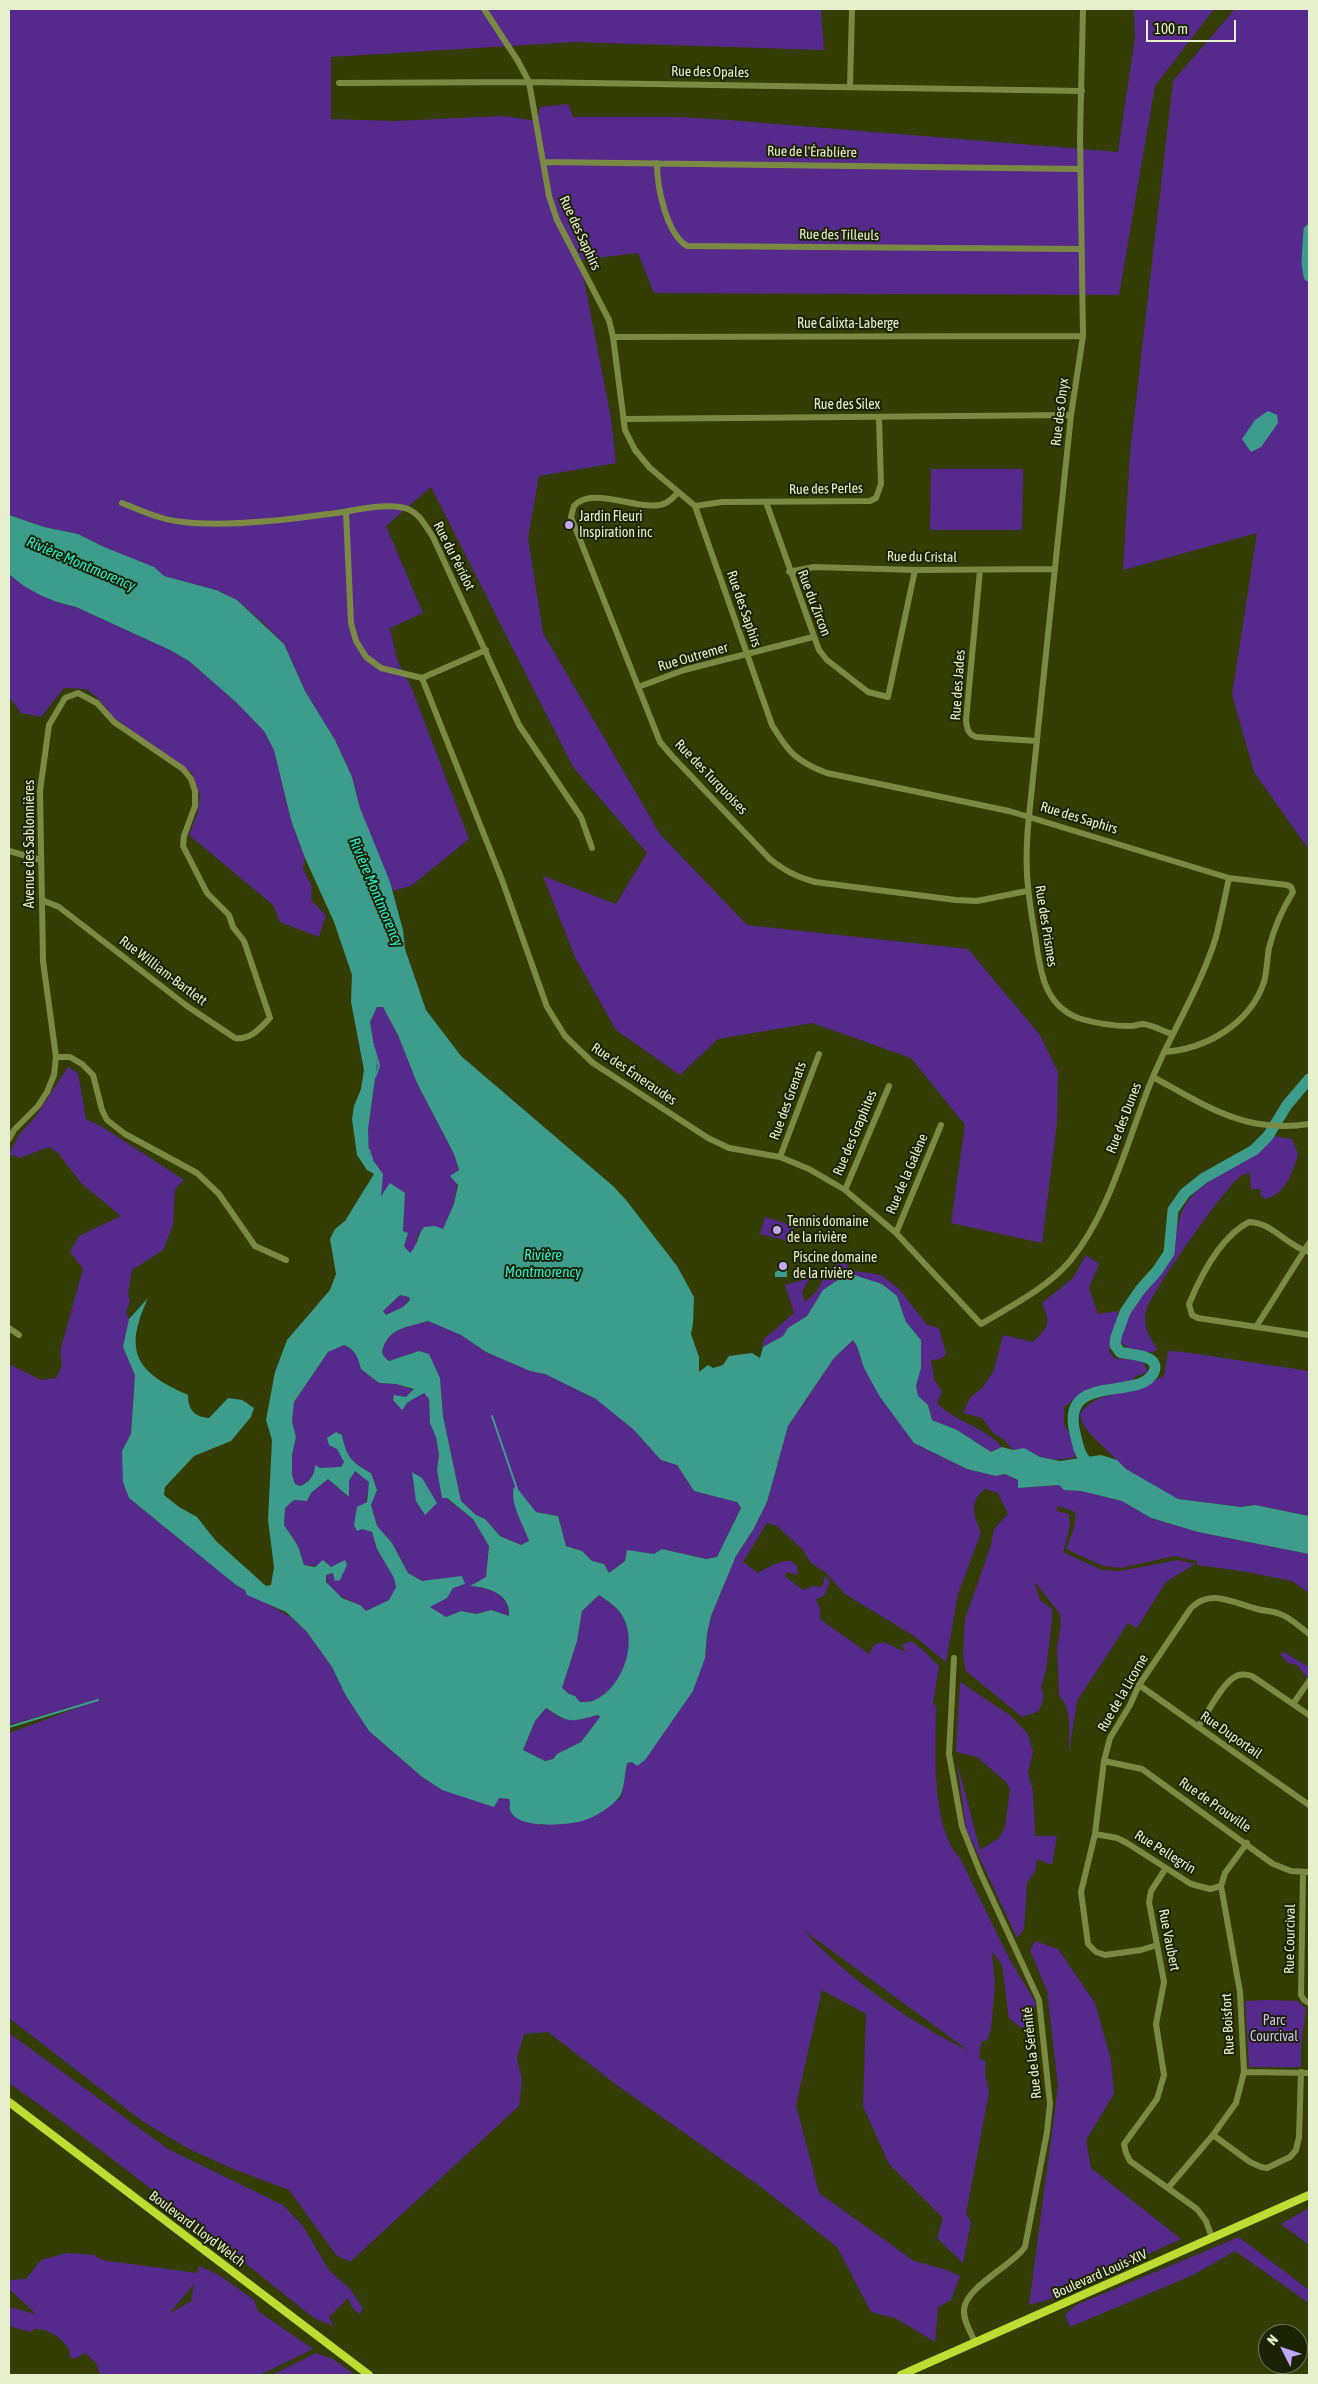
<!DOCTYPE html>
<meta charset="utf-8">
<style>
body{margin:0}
#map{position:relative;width:1318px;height:2384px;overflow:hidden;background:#333d04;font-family:"Asap Condensed",sans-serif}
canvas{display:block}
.frame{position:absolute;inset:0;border:10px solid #e7f0cd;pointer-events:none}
.north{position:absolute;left:1258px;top:2324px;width:50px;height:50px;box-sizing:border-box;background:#1c2205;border:1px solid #6d7455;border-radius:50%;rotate:311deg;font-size:14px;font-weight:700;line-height:20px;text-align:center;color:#e7f0cd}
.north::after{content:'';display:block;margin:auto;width:18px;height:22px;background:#c1a8f3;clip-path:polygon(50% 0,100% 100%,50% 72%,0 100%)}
.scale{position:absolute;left:1146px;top:20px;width:90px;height:22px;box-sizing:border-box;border:2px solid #e7f0cd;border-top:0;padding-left:6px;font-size:15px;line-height:18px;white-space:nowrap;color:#e7f0cd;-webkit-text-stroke:4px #1c2205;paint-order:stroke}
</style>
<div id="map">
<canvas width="1318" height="2384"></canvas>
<div class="frame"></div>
<div class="north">N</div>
<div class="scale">100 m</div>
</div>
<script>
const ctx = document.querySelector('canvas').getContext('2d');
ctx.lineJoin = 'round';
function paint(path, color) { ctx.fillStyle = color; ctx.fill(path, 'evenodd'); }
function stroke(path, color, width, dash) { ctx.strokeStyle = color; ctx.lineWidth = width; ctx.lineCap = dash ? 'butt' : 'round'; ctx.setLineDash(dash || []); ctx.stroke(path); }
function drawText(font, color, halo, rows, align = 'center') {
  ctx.font = font + ' "Asap Condensed",sans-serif'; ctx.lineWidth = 4; ctx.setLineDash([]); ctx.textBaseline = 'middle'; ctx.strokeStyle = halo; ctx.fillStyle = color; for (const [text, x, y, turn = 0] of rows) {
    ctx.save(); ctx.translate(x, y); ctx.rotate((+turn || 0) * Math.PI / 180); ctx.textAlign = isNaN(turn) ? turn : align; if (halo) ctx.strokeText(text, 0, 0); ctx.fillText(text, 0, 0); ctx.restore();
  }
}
paint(new Path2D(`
 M9,9H821L824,50L574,42L331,57V119L394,121L503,116L537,121L540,107L568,104L573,117H680L728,120L1118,152L1135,37L1134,9H1214L1155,86L1119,295L654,293L638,253L580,260L611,418L616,463L539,476L528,538L543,633L660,834L747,925L968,949L1040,1035L1058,1072L1057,1122L1042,1243L951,1223L965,1125L911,1058L812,1023L718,1039L680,1075L616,1030L575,957L543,876L616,904L647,853L573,767L431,487L386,526L423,613L390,628L397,660L412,689L469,839L411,886L392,891L360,808L352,777L335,740L305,691L284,644L264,624L237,600L216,590L164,576L153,567L104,547L78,534L44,527L9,515Z
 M1235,9H1309V850L1254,772L1232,695L1257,533L1123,570L1130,453L1173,81Z
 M931,469H1023L1022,530H930Z
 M9,574L59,603L76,607L170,650L189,661L236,702L264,731L274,749L291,820L305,858L303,868L312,887L311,900L326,915L319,937L280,922L273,905L189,835L197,815L200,796L192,773L114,718L98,698L86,689L64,688L41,717L21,713L9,697Z
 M377,1007H383L398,1035L417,1083L454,1154L459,1171L454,1204L443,1230L418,1234L416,1246L410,1254L404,1246L408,1233L403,1231L405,1193L381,1197L369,1155L368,1129L377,1065L370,1022Z
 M68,1067L78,1073L86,1119L104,1128L184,1180L175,1189L173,1225L163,1250L132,1270L128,1295L130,1301L126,1312L129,1319L123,1347L135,1375L131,1434L122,1451L129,1498L236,1585L292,1618L307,1632L332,1667L346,1696L369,1731L421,1776L442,1790L509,1799L511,1804L541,1825L584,1820L621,1798L627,1763L632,1762L705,1658L707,1634L711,1616L736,1556L753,1530L767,1502L788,1426L834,1358L853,1340L857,1346L864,1368L914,1443L967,1469L996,1476L1005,1474L1018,1480V1488L1059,1485L1064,1490L1081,1491L1122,1501L1151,1518L1198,1532L1309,1554V1593L1292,1581L1242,1571L1197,1565V1561L1174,1556L1121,1568L1103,1566L1066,1549C1068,1542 1081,1517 1073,1511C1069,1509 1062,1508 1057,1506V1511L1069,1514L1070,1526L1063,1552L1102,1570L1120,1571L1178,1560L1195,1564L1166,1582L1137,1628L1128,1623L1077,1701L1069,1753C1069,1737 1073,1707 1059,1696L1057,1646L1061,1626L1060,1614L1034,1581L1040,1600L1052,1609V1621L1046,1671L1041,1687L1044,1697L1039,1711L1022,1717L966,1671L963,1657L965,1619L990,1548L994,1529L1008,1514L998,1493L985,1489C968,1502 974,1516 981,1533L958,1594L946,1662L914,1636L845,1594L825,1572L811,1563L802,1549L777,1526L767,1523L743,1562L758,1573C769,1567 778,1561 791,1561L797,1566L798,1575L787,1572L785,1576L803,1590L813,1586L822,1587L825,1576L830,1581L824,1596L816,1599L820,1609V1619L869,1654L874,1645L883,1642L906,1652L902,1645L911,1641L923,1650L939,1666L933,1704L936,1706C936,1748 930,1825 960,1858L1010,1960L1036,2003L1027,2031L1009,2019L1002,1965L992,1952L995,1985L991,2029L987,2040L981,2042L979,2058L986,2062L985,2073L989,2092L966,2214L971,2222L963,2263L937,2238L943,2218L889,2164L863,2106L866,2014L822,1990L796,2105L819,2193L914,2261L947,2270L960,2276L951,2300L938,2307L935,2342L897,2319L871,2312L837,2247L761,2187L618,2086L548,2032L524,2034L517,2058L522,2080L519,2106L350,2262L336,2255L289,2190L233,2169L187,2148L142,2121L9,2018V1733L104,1698L9,1725V1364L41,1380L56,1378L62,1365L60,1351L83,1269L70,1252L79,1236L121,1216L82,1184L58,1153L49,1147L20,1158L9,1154L19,1135L36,1116ZM805,1932H806L969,2051C911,2023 850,1980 805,1932Z
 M1273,1136L1292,1139L1298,1154C1293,1172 1285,1195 1265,1199L1260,1195L1261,1189H1251L1250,1173C1247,1174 1245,1174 1242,1175C1227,1184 1154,1289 1147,1308C1141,1325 1149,1336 1158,1350C1143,1355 1129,1352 1119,1340C1129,1303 1150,1292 1167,1262C1179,1240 1174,1214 1193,1195C1216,1171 1252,1163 1273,1136Z
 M765,1217L794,1226L789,1241L760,1234Z
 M1086,1255L1099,1264L1089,1288L1098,1314L1118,1311L1116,1329L1109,1351L1114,1358L1142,1361L1148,1372L1134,1377V1380C1127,1382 1116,1382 1110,1385C1094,1392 1093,1403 1074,1399L1064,1407V1424L1072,1438L1075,1457C1062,1460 1051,1461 1039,1456C1027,1451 1027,1448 1013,1450L1003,1439L993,1433L982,1418L963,1413L970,1398L983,1387L994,1370L1003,1335L1033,1342C1049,1326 1051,1325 1042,1303L1073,1278Z
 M847,1262L848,1270L881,1275L899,1289L927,1325L939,1328L946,1354L941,1359L931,1360L934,1379L942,1392L937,1403C955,1422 984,1426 1002,1447L991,1452L957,1430L932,1420L928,1405L918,1397L916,1386L921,1368V1340L906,1322L897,1296L882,1284L848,1273L823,1290L807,1316L788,1328L783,1336L763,1347L760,1358L764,1339L794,1313L785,1285L810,1278L802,1292L805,1302C810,1297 816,1293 819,1287C828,1270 827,1266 847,1262Z
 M400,1295L409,1297L410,1299L403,1307L386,1315L383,1311Z
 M428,1321L461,1335L486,1352L530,1371L545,1374L596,1399L634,1430L661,1460L677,1465L694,1491L737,1502L741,1508L717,1557L706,1559L662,1549L654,1554L627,1551L625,1561L609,1573L604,1564L592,1561L582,1551L566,1546L558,1516L536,1512L517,1489L512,1493L529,1541L521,1545L500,1536L485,1519L476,1515L461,1501L443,1416L440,1378L429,1354L419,1351L389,1361C384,1357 381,1354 383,1348C390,1327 409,1327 428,1321Z
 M344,1345C356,1350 358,1358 361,1369L379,1383L396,1384L414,1390L406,1398L401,1396L405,1407L408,1402L424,1392L429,1399L430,1423L436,1437L439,1455L437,1470L442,1497L446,1498L473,1519L489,1546L486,1577L471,1586C489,1587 510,1595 509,1616L491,1610L476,1614L461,1611L446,1617L429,1607L447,1598L453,1588L464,1584L422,1581L408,1573L392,1543L377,1526L371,1505L377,1490L371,1473C352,1463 346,1456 342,1435L336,1432L337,1449L344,1462L341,1468H320L305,1484L300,1486L295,1484L292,1475V1455L296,1437L292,1422L294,1402L328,1352Z
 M1168,1351L1184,1352L1309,1371V1516L1255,1505L1241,1507L1178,1499L1167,1495L1126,1469L1091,1435L1082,1423L1080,1414C1093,1394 1122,1393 1143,1386C1150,1383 1157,1379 1164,1376Z
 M355,1471L369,1482L362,1529L372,1532L377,1549L394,1578L396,1587L389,1600L366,1611C353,1598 327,1597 326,1575L334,1573L345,1561L331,1567L304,1565L298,1546L284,1525L285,1508L294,1500L307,1501L311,1493L328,1479L348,1497L349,1481Z
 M599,1595C608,1601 619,1609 624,1619C638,1646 622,1687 595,1700C591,1702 584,1702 580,1702L562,1688L577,1641L582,1611Z
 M1284,1652L1309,1667V1675L1307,1678L1297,1665L1288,1663L1280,1654Z
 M960,1682L1011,1716L1028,1734L1033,1752L1028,1773L1033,1791L1035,1836H1057L1052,1865L1037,1859L1035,1871L1027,1883L1024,1929L1017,1938L966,1829L957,1762L980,1850L999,1838L1005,1827L1010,1789L1006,1782L977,1757L956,1752Z
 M546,1708C567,1724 574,1721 598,1715L600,1717L581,1742L557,1754L553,1759L545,1761L523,1750L535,1721Z
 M1035,1941L1058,1949L1095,2003L1111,2060L1114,2094L1086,2140L1091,2168L1181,2239L1051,2299L1029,2305L1058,2086L1047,1991L1030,1950Z
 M1270,2000L1298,2001L1306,2009L1301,2045V2067H1249L1245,2001Z
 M9,2033L168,2149L283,2205L303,2226L329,2270L351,2290L363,2309L359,2314L353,2309L348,2298L329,2317L333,2326L314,2318C213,2238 114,2157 9,2083Z
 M1309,2208V2245L1281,2224Z
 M1239,2237L1309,2290V2303L1235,2251L1193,2275L1070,2327L1065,2315L1076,2305Z
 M67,2253L94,2255L102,2260L197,2273L199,2266L219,2275L254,2300L258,2311L313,2349L260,2375H100L96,2363L85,2353L74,2359L69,2356L70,2352C64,2339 49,2328 34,2329L31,2332L9,2326V2307L36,2314L9,2289V2280L26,2279L41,2260ZM194,2284L191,2301L169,2314Z
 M316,2353L333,2359L355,2375H272Z`), '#562a8d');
paint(new Path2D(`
 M1268,411L1277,415L1278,423L1261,447L1251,452L1242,439L1255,420Z
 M9,515L44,527L78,534L104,547L154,567L164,576L216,590L237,600L284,644L305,691L335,740L352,777L360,808L390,882L403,930L405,949L426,1010L461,1056L613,1186L626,1200L677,1266L694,1297L693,1323L691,1334L699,1357V1372L708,1365L713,1368L723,1365L729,1356L752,1353L760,1358L763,1347L783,1336L788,1328L807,1316L823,1290L848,1273L882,1284L897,1296L906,1322L921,1340V1368L916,1386L918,1396L928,1405L932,1420L957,1430L991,1452L1002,1447L1013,1450L1024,1448L1040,1457L1060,1461L1101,1455L1117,1460L1126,1469L1178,1499L1241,1507L1255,1505L1309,1516V1554L1198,1532L1151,1518L1122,1501L1081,1491L1064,1490L1059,1485L1018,1488V1480L1005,1474L996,1476L967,1469L914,1443L880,1397L864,1368L857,1346L853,1340L834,1358L788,1426L767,1502L753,1530L736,1556L711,1616L707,1634L705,1658L693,1691L645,1760L637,1766L632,1762L627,1763C625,1772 624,1790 620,1796C613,1806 594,1818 582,1821C567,1825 517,1830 510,1810C509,1807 511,1803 509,1799L499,1798L494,1807L442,1790L421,1776L369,1731L346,1696L332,1667L307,1632L286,1612L247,1595L245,1590L236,1585L129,1498L123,1482L122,1451L131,1434L135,1375L123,1347L129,1319L148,1298C123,1352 136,1372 188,1395C188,1409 194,1417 209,1418L228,1398L242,1400L254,1408L251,1417L231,1441L194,1456L165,1487L164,1495L179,1507L197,1517L216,1541L266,1586L271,1585L274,1567L268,1520L272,1440L266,1420L275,1372L287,1340L330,1290L336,1274L330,1239L335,1229L345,1221L374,1174L367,1170L357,1155L352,1119L354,1106L361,1089L364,1070L351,1002L352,975L334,922L305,858L291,820L274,750L264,731L236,702L189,661L170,650L76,607C52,602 27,591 9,574ZM377,1007H383L398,1035L417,1083L454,1154L459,1170L450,1176L458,1185L454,1204L443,1229L435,1226L424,1227C417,1236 418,1245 410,1253L404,1246L408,1233L403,1231L405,1193L390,1183L381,1196L383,1174L369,1155L368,1129L377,1064L370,1022ZM400,1295L409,1297L410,1300L403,1307L386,1315L383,1311ZM428,1321L461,1335L486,1352L530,1371L545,1374L596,1399L634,1430L661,1460L677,1465L694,1491L737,1502L741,1508L717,1557L706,1559L662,1549L654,1554L627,1550L625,1561L609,1573L604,1564L592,1561L582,1551L566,1546L558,1516L536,1512L517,1488L514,1487C509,1502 524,1526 529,1541L521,1545L500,1536L485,1519L476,1515L461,1501L443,1416L440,1378L429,1354L419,1351L389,1361C384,1357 381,1354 383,1348C390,1327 409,1327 428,1321ZM344,1345C356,1350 358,1358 361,1369L379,1383L396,1384L414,1389L406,1397L394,1395L393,1400L402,1410L408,1402L424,1393L429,1399L430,1423L436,1437L439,1455L437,1470L442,1498H447L473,1519L489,1546L486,1577L470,1586C488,1587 511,1594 509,1616L491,1610L476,1614L461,1611L446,1617L430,1607L447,1598L453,1588L465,1584L462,1576L422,1581L408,1573L392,1543L377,1526L371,1505L377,1490L371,1473C352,1463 346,1456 342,1435L336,1432L327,1438L329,1445L337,1449L344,1462L341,1467L320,1468L315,1465C315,1475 309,1483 300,1486L295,1484L292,1475V1455L296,1437L292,1422L294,1402L328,1352ZM355,1471L369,1482L367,1502L357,1507L354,1525L357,1531L362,1529L372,1532L377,1549L394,1578L396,1587L389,1600L366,1611L360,1605L342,1598L326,1582V1575L333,1573L335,1581L340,1580L347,1565L345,1560L331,1567L323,1560L315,1567L304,1565L298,1546L284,1525L285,1508L294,1500L307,1501L311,1493L328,1479L349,1497V1481ZM599,1595C608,1601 620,1609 624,1619C637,1646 622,1687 595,1700C591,1702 584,1702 580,1702L575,1696L569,1694L562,1688L577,1641L582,1611ZM546,1708C571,1724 569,1722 598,1715L600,1717L581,1742L557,1754L553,1759L545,1761L523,1750L535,1721Z
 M779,1261H787V1277H775V1272L779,1270Z
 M412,1472L422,1478L437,1503L425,1515L416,1501Z`), '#3c9d8c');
stroke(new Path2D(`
 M374,1048L379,1066L375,1077
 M369,1150L372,1159
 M492,1416L517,1489
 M9,1727L98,1700`), '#3c9d8c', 2);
stroke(new Path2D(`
 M1309,230L1307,262L1309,276
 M1092,1466C1080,1459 1078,1446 1075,1433C1063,1384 1111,1393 1139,1384C1145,1382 1151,1378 1154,1372C1161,1354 1129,1355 1120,1352L1115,1345L1116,1337L1125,1312L1140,1290L1157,1271L1169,1253L1173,1210L1185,1193L1204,1178L1254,1150L1268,1136L1287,1105L1309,1079`), '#3c9d8c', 11);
stroke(new Path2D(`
 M484,9L518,61L529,82L549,196L557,220L609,320L613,337L625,430L635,450L650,468L695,506L772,725C788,752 797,762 827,773L1009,811L1229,878L1287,885L1291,887L1293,892C1282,910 1274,927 1269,948C1267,959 1267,971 1264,982C1250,1024 1206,1049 1164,1052
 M1083,9L1080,137L1083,336L1071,415L1029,816C1024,862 1027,890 1035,935C1040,967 1042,1004 1078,1018C1094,1023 1115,1026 1131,1026C1135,1026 1139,1024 1143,1024C1152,1025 1163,1031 1172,1034
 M339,83L529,82L1082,91
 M850,86L852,9
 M543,162L1080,169
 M657,163C657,187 666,233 687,246L1082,249
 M613,337L1083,336
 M624,419L1071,415
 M678,492C675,496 671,500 666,503C643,514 593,484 574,506L571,517L660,742L672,756L770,859C785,871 797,877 815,882L956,900L977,901L1027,891
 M766,502L819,650L827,660L868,692L888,697L915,570
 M122,503C142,511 161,520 183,522C225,527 286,520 328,514C349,512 388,501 408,509C420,514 426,527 433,537L519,725L581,817L592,848
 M695,506L722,502L870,501L876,498L881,484L879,418
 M346,512L351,623L356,641L366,657L381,668L422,678L486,650
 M980,570L966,720C967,729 968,734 976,737L1037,741
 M789,572L814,567L915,570L1055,569
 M422,678L502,880L547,1007L565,1036L593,1063L708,1138L729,1148L780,1157L809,1169L845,1190L896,1233L981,1324C1011,1306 1047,1288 1070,1261C1111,1211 1128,1138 1152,1079C1172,1031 1201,986 1216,937C1221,917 1225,897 1229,878
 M638,687L684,670L813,637
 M9,851L41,860
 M56,1057H70L82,1064L93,1075L102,1110L107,1120L125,1134L197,1173L219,1194L255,1246L286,1260
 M1153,1077C1206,1106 1246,1134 1309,1124
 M9,1139L14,1130L38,1106L47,1092L54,1075L56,1057L43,961L40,791L49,725L65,698L78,693L97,703L114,722L183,769L191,779L195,791V806L184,836L183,846L207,893L229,915L233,927L244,941L270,1018C260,1028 251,1040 235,1038L187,1006L59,907L42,900
 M780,1157L819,1054
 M845,1190L889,1086
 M896,1233L941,1125
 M1309,1252C1286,1246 1274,1223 1249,1222C1220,1237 1201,1275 1189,1304L1192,1315L1198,1318L1309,1335
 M1256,1327L1309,1243
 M9,1328L19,1335
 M954,1658L949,1754L962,1827L980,1872L1039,2000L1050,2104L1047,2132L1025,2247C1012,2266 965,2287 964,2310C963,2320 971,2333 975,2342
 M1139,1685L1309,1805
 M1293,1704L1309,1681
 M1198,1727C1207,1714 1221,1686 1233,1678C1239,1673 1246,1674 1252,1676L1309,1715
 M1104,1761L1142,1769L1273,1864L1291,1871L1309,1872
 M1095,1834L1117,1838L1127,1843L1191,1884L1210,1889L1221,1886
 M1166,1868L1151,1891L1149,1902L1164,1982L1156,2024L1164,2075L1157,2099L1124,2144L1126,2153L1130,2161L1197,2209L1206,2221L1212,2238
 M1303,1872L1301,1995L1304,2000L1309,2003
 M1157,1945L1141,1950L1105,1955L1096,1952L1088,1944L1081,1892L1095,1834L1104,1761L1110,1738L1130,1705L1139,1685L1191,1608C1211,1588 1233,1603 1257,1609C1264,1611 1273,1611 1280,1614C1290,1617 1301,1628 1309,1634
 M1244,2072L1309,2073
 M1213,2135L1250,2162L1261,2167L1267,2168L1290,2157L1296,2150L1299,2137L1301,2072
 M1168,2188L1213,2135L1236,2103L1244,2072L1240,1992L1221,1886L1225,1873L1247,1843`), '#7b8a43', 6);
stroke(new Path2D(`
 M9,2102L369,2375
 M901,2375L1309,2195`), '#bfdc33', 8);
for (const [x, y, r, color] of [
 [569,525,5,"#c1a8f3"],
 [777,1230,5,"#c1a8f3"],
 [783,1266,5,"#c1a8f3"]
]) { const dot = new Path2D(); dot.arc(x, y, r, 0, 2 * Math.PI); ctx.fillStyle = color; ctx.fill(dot); stroke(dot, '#1c2205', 2); }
drawText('14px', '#e7f0cd', '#1c2205', [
 ["Rue des Opales",710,72,1],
 ["Rue de l'Érablière",812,152,1],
 ["Rue des Saphirs",580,233,65],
 ["Rue des Tilleuls",839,235,1],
 ["Rue Calixta-Laberge",848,324],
 ["Rue des Silex",847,405],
 ["Rue des Onyx",1060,412,-83],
 ["Rue des Perles",826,489,-1],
 ["Rue du Péridot",454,556,63],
 ["Rue du Cristal",922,557,1],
 ["Rue du Zircon",814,603,69],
 ["Rue des Saphirs",744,609,71],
 ["Rue Outremer",693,657,-16],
 ["Rue des Jades",958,685,-86],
 ["Rue des Turquoises",711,777,46],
 ["Rue des Saphirs",1079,818,17],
 ["Avenue des Sablonnières",30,844,-90],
 ["Rue des Prismes",1046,926,81],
 ["Rue William-Bartlett",163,971,37],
 ["Rue des Émeraudes",634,1074,34],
 ["Rue des Grenats",788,1101,-70],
 ["Rue des Dunes",1124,1118,-69],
 ["Rue des Graphites",855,1133,-67],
 ["Rue de la Galène",907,1174,-67],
 ["Rue de la Licorne",1123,1693,-60],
 ["Rue Duportail",1231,1735,35],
 ["Rue de Prouville",1215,1805,35],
 ["Rue Pellegrin",1165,1852,32],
 ["Rue Courcival",1290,1939,-89],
 ["Rue Vaubert",1169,1940,79],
 ["Rue Boisfort",1228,2024,-93],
 ["Rue de la Sérénité",1032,2053,-96],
 ["Boulevard Lloyd Welch",197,2229,37],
 ["Boulevard Louis-XIV",1100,2274,-24]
]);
drawText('14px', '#e7f0cd', '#1c2205', [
 ["Jardin Fleuri",579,517],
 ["Inspiration inc",579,533],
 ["Tennis domaine",787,1222],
 ["de la rivière",787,1238],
 ["Piscine domaine",793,1258],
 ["de la rivière",793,1274]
], 'left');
drawText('14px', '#cfbef3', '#1c2205', [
 ["Parc",1274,2021],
 ["Courcival",1274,2037]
]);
drawText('italic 15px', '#29edd0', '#1c2205', [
 ["Rivière Montmorency",81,564,23],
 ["Rivière Montmorency",376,892,67],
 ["Rivière",543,1255],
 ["Montmorency",543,1272]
]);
</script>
